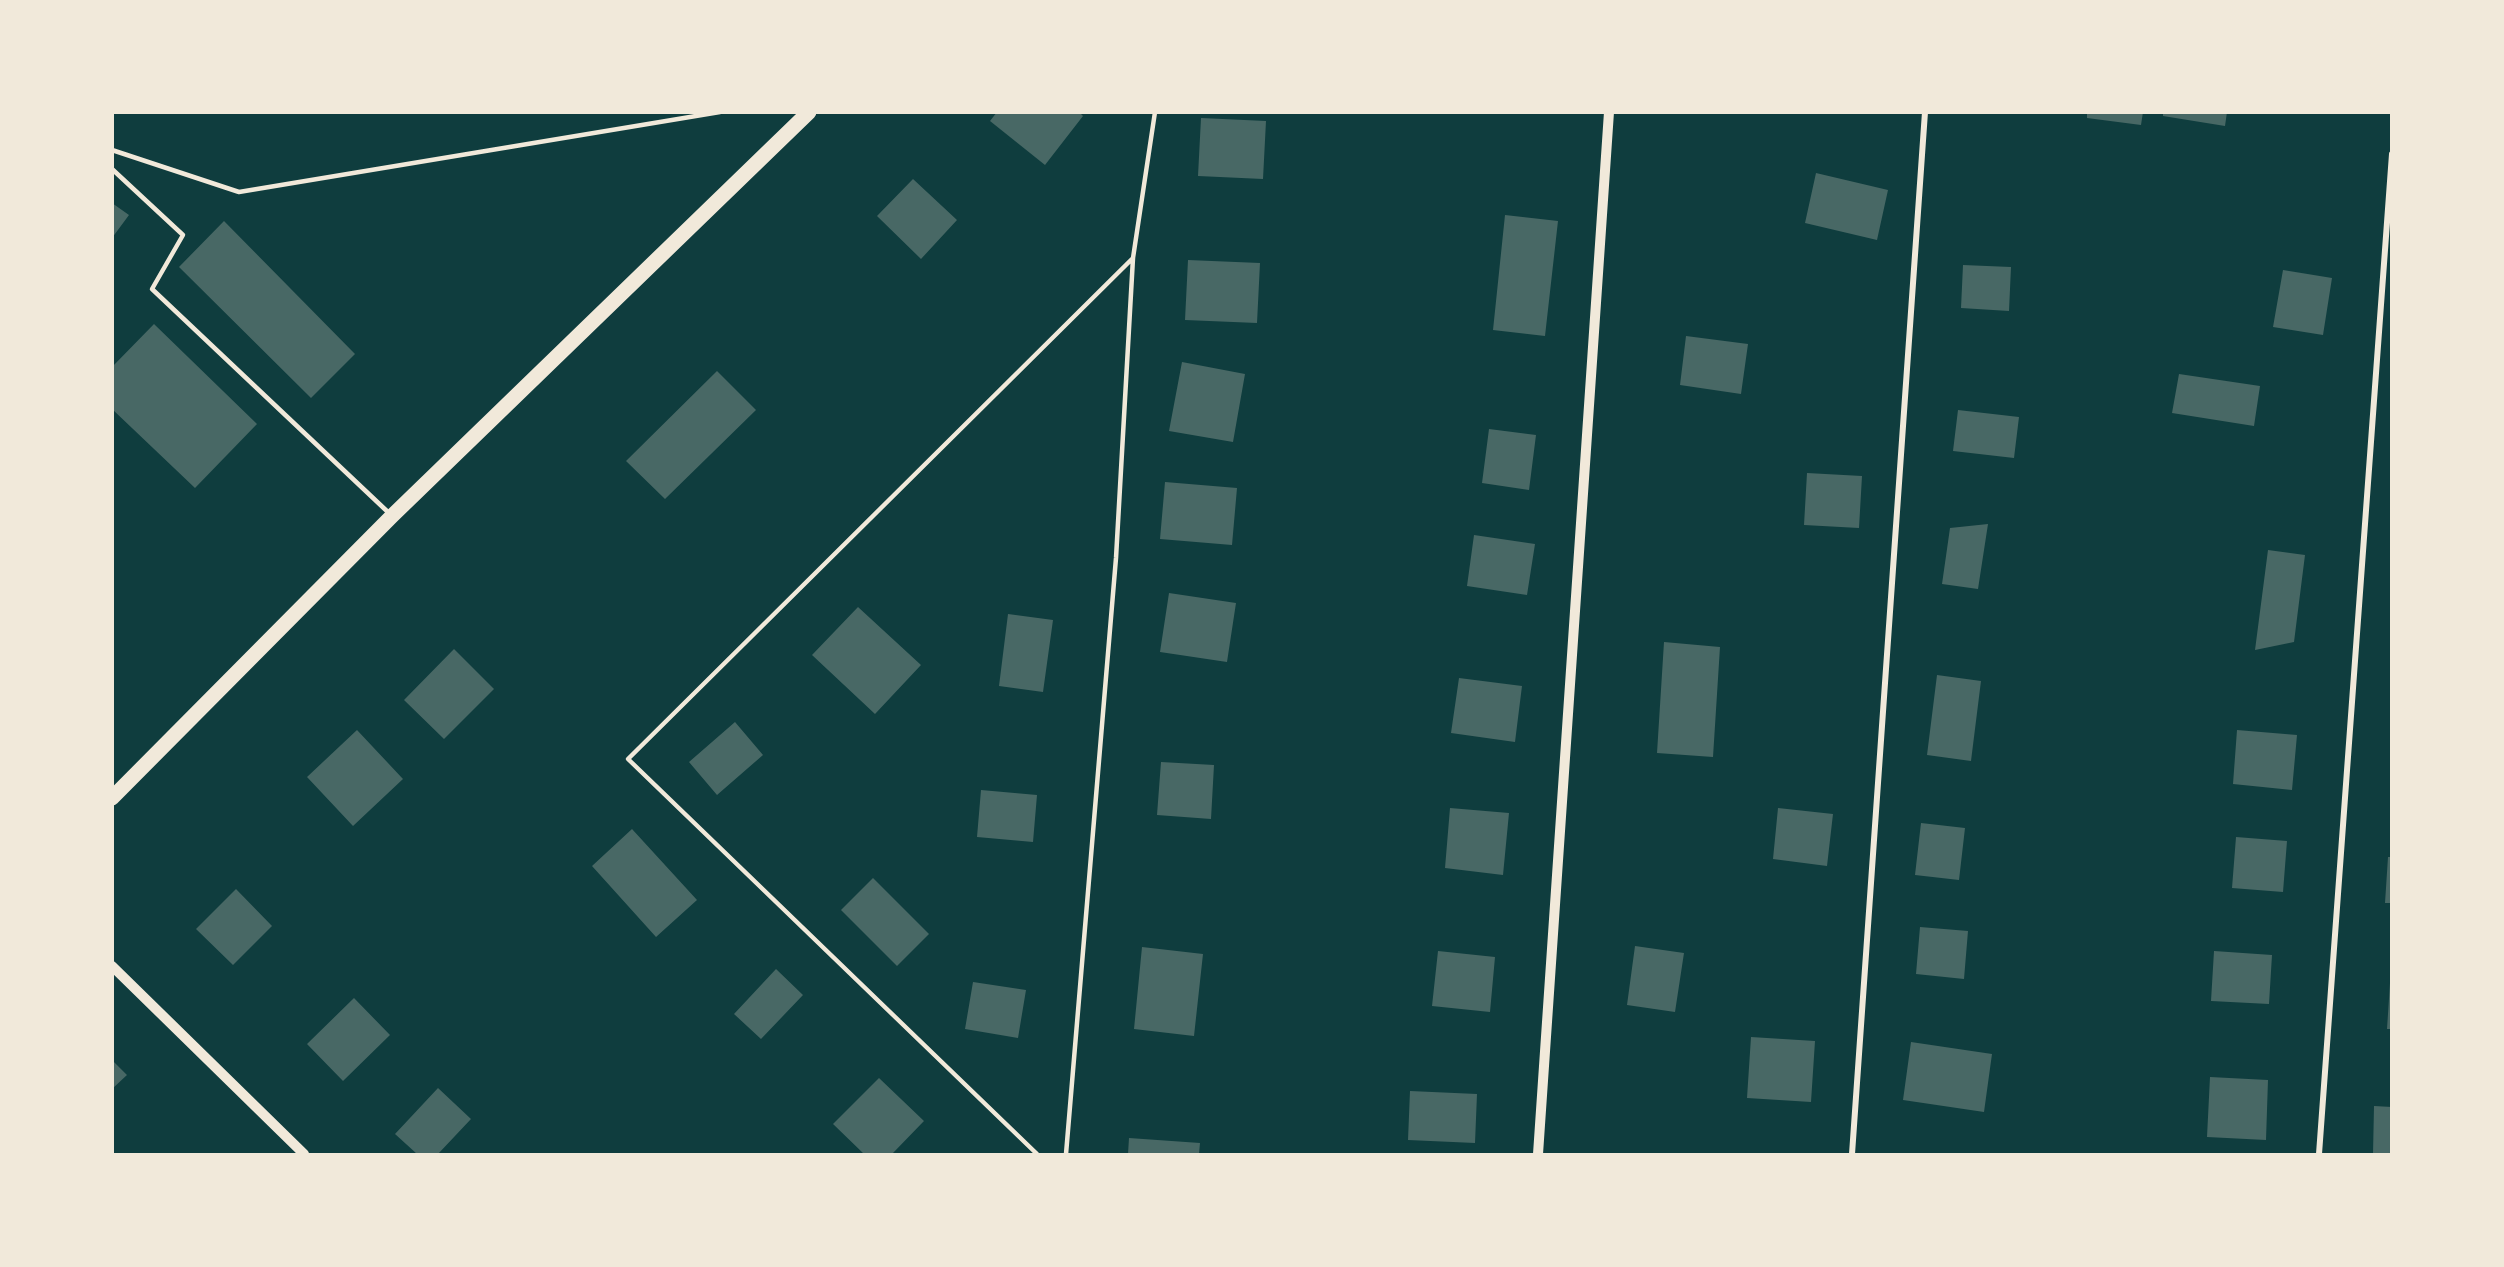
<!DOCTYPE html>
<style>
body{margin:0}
#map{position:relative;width:2504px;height:1267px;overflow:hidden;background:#0f3d3e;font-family:"Golos Text",sans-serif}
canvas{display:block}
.frame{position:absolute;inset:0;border:114px solid #f1e9da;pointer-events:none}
</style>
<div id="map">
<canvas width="2504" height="1267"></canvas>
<div class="frame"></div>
</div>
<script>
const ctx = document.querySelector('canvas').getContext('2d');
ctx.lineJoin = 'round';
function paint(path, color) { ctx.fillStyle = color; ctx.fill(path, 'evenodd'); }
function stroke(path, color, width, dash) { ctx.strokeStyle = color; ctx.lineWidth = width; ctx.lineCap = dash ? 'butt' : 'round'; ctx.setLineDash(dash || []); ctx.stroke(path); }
paint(new Path2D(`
 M997,112H1079L1083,116L1045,165L990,121Z
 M2087,112H2143L2141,125L2087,118Z
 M2163,112H2227L2225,126L2163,116Z
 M1201,118L1266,121L1263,179L1198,176Z
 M1816,173L1888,190L1877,240L1805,223Z
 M913,179L957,220L921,259L877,216Z
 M112,203L129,215L112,238Z
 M1505,215L1558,221L1545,336L1493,330Z
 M224,221L355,354L311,398L179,267Z
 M1188,260L1260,263L1257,323L1185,320Z
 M1963,265L2011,267L2009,311L1961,308Z
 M2283,270L2332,278L2323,335L2273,327Z
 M154,324L257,424L195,488L112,409V367Z
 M1686,336L1748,344L1741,394L1680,385Z
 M1182,362L1245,374L1233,442L1169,431Z
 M717,371L756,410L665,499L626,461Z
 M2179,374L2260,386L2254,426L2172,413Z
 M1958,410L2019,417L2014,458L1953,451Z
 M1489,429L1536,435L1529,490L1482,483Z
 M1807,473L1862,476L1859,528L1804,525Z
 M1165,482L1237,488L1232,545L1160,539Z
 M1988,524L1978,589L1942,584L1950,528Z
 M1474,535L1535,544L1527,595L1467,586Z
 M2268,550L2305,555L2294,642L2255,650Z
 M1169,593L1236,603L1227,662L1160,652Z
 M858,607L921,665L875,714L812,655Z
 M1008,614L1053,620L1043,692L999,686Z
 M1664,642L1720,647L1713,757L1657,753Z
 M454,649L494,689L444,739L404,700Z
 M1937,675L1981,681L1971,761L1927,755Z
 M1459,678L1522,686L1515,742L1451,733Z
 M735,722L763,755L717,795L689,762Z
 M357,730L403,779L353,826L307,777Z
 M2237,730L2297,735L2292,790L2233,784Z
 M1161,762L1214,765L1211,819L1157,815Z
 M981,790L1037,795L1033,842L977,837Z
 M1450,808L1509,813L1503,875L1445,868Z
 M1778,808L1833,814L1827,866L1773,859Z
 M1921,823L1965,828L1959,880L1915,875Z
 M632,829L697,900L656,937L592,866Z
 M2236,837L2287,841L2283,892L2232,888Z
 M2388,857H2392V903H2385Z
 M873,878L929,934L897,966L841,910Z
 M236,889L272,926L233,965L196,929Z
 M1920,927L1968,931L1964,979L1916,974Z
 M1635,946L1684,953L1675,1012L1627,1005Z
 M1142,947L1203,954L1194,1036L1134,1029Z
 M1438,951L1495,957L1490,1012L1432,1006Z
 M2214,951L2272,955L2269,1004L2211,1001Z
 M776,969L803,995L761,1039L734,1014Z
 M973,982L1026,990L1018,1038L965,1029Z
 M2390,983H2392V1029H2387Z
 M354,998L390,1035L343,1081L307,1044Z
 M1751,1037L1815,1041L1811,1102L1747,1098Z
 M1911,1042L1992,1054L1984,1112L1903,1100Z
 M112,1060L127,1075L112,1089Z
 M2210,1077L2268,1080L2266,1140L2207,1137Z
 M879,1078L924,1121L892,1154H864L833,1124Z
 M438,1088L471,1119L438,1154H417L395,1134Z
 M1410,1091L1477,1094L1475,1143L1408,1140Z
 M2374,1106L2392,1107V1154H2373Z
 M1129,1138L1200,1143L1199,1154H1128Z`), '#486865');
stroke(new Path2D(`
 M112,150L239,192L720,112
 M112,169L183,235L152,289L390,514
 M1037,1154L628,759L1133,258
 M1066,1154L1116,558L1133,258L1155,112`), '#f1e9da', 4.5);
stroke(new Path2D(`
 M1852,1154L1925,112
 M2319,1154L2392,154`), '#f1e9da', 6);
stroke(new Path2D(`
 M112,966L304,1154
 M1538,1154L1609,112`), '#f1e9da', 10);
stroke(new Path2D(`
 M112,798L392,516L809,112`), '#f1e9da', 15);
</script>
